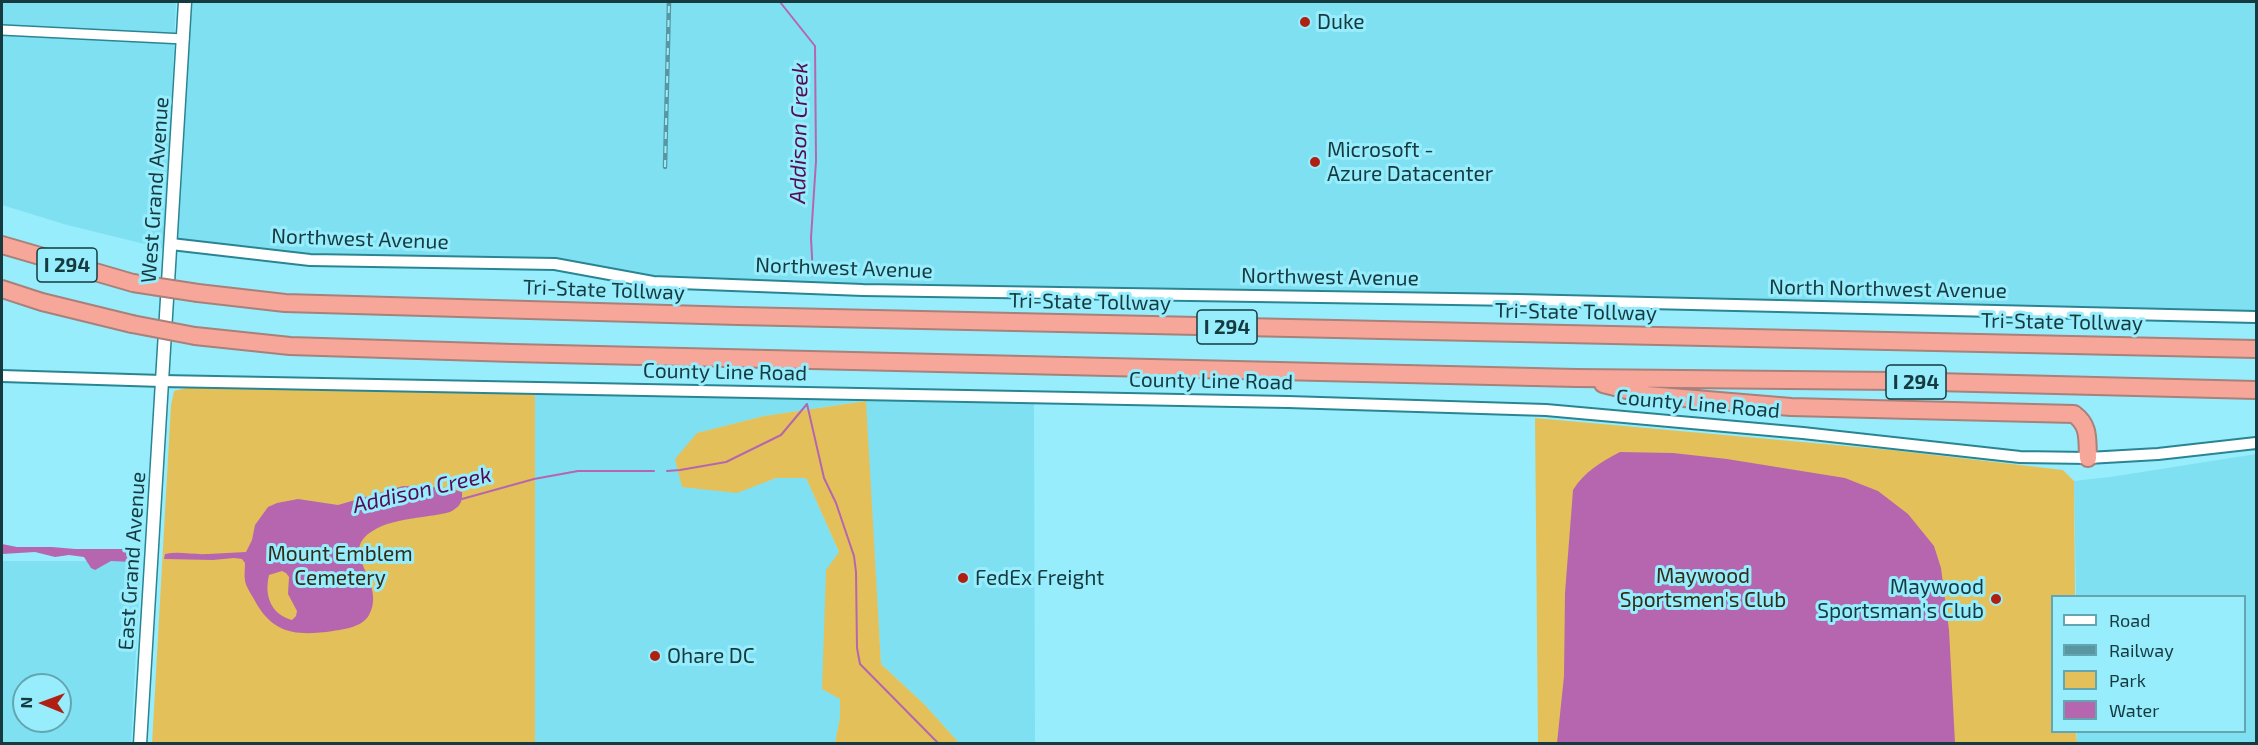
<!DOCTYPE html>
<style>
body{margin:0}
#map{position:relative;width:2258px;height:745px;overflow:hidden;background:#97edfc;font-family:"Exo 2",sans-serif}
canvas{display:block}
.frame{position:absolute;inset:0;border:3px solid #153a40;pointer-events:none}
.legend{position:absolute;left:2051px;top:595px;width:195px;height:138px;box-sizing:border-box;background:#97edfc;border:2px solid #63a5b1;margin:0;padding:8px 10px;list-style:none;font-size:18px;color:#153a40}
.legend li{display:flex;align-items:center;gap:12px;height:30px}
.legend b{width:30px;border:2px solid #63a5b1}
.north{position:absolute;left:12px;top:673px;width:60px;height:60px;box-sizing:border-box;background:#97edfc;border:2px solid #63a5b1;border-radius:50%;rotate:271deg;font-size:16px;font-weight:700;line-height:24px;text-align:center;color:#153a40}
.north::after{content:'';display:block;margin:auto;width:21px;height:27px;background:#af2012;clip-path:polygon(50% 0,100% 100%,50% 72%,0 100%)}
</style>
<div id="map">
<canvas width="2258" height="745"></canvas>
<div class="frame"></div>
<ul class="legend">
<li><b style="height:8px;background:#fff"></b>Road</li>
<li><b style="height:8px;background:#5897a2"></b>Railway</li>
<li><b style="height:16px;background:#e4c05a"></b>Park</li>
<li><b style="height:16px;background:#b566af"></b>Water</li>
</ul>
<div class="north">N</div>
</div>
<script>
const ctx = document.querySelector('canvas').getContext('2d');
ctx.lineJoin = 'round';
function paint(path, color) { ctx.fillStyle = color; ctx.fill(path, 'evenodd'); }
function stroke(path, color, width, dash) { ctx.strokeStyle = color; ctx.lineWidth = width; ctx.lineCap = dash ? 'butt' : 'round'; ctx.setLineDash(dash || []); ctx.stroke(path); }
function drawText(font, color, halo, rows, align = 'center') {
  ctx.font = font + ' "Exo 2",sans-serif'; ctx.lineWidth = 6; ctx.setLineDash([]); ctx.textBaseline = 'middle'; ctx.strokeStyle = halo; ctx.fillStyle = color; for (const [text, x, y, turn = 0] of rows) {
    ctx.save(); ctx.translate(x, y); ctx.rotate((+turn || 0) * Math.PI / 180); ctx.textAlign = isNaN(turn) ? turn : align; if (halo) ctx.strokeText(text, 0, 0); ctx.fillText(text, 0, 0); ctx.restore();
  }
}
paint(new Path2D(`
 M2,2H176L165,249L67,225L2,205Z
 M185,2H2256V317L653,282L555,264L310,260L171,244Z
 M535,392L1034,404L1035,743H959L925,705L881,664L865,401L764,416L698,433L761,483L776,478H806L839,552L840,699V717L835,743L535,744Z
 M2256,454V743H2077V732H2244V596H2076L2074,481L2110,477Z
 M2,561H141L131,743L2,744ZM24,685H60V721H24Z`), '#7fe0f1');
paint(new Path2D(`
 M190,387L535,392V743L152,744L171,405L174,391Z
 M866,401L881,664L925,705L959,743H835L840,717V699L822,689L826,570L839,552L806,478H776L737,493L682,487L675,459L697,433L764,416Z
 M1535,418L1891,450L2063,470L2074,481L2075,596H2052V732H2076L2077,743H1538Z`), '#e4c05a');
paint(new Path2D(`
 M1620,452L1673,453L1727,459L1845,478L1878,491L1908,514L1934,546L1941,568L1949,630L1955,743H1557L1564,676L1565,593L1573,490C1585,471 1601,462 1620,452Z
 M403,486L449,488L462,492C463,503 459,507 450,512C425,519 383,517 364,538C346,558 386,585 369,615C362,627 346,629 333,631C299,636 273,635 255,601C252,595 247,589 245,581C244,575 245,569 245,563L242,559L234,558L213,560L164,559L165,554C179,551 193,555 208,554C221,553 233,553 246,552L252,540L255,525L268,507L277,503L298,499L338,505ZM282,571L286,573L289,577L288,594L297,611L296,616L292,620C271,614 264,596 269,575Z
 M2,544L17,547H52L75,549H126L137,556L132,562L111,561L95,570L91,568L84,557L69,555L55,557L35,552L2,554Z`), '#b566af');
stroke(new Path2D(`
 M780,2L815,46L816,161L811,238L813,276
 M807,404L824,478L836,503L854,556L856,572L857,648L860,664L939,744
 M667,471L680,470L726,462L781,435L807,404
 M462,499L534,479L578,471H654`), '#b566af', 2);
const minor = new Path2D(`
 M2,30L184,39`);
const tertiary = new Path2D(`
 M171,244L310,260L555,264L653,282L863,290L1518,300L2256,317
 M2,376L162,381L1288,402L1546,410L1803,433L2020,457L2088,458L2158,454L2256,443`);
const secondary = new Path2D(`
 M140,744L185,2`);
const motorway = new Path2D(`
 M2,245L133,283
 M2,289L42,302L132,324
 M198,293L285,303L738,316L2256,349
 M195,336L290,346L513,353L1576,378L1895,381L2256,390
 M1603,384L1647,395L1791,407L2074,414C2090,426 2087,439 2088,458`);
stroke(minor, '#2a8593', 12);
stroke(tertiary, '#2a8593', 14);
stroke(secondary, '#2a8593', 15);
stroke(motorway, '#a7817a', 20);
stroke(minor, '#fff', 9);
stroke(tertiary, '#fff', 10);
stroke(secondary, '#fff', 12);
stroke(motorway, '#f6a799', 16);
const rail = new Path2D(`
 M665,167L669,2`);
stroke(rail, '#5897a2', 4.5);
stroke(rail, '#97edfc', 2, [7]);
const motorwayBridge = new Path2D(`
 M133,283L198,293
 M132,324L195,336`);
stroke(motorwayBridge, '#a7817a', 20, []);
stroke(motorwayBridge, '#f6a799', 16);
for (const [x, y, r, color] of [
 [1305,22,6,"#af2012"],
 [1315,162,6,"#af2012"],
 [963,578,6,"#af2012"],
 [1996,599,6,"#af2012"],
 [655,656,6,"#af2012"]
]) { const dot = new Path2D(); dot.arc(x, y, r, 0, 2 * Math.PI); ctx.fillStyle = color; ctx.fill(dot); stroke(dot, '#97edfc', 2); }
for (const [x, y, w] of [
 [67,265,60],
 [1227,327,60],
 [1916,382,60]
]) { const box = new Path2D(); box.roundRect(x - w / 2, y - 17, w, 34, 4.5); ctx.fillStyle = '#97edfc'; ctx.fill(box); stroke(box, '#153a40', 1.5); }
drawText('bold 20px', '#153a40', null, [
 ["I 294",67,265],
 ["I 294",1227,327],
 ["I 294",1916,382]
]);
drawText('21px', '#153a40', '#97edfc', [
 ["Duke",1317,22],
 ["Microsoft -",1327,150],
 ["Azure Datacenter",1327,174],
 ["FedEx Freight",975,578],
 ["Maywood",1984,587,"right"],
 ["Sportsman's Club",1984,611,"right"],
 ["Ohare DC",667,656]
], 'left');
drawText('21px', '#153a40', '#97edfc', [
 ["West Grand Avenue",155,190,-86],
 ["Northwest Avenue",360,239,2],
 ["Northwest Avenue",844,268,2],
 ["Northwest Avenue",1330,277,1],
 ["North Northwest Avenue",1888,289,1],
 ["Tri-State Tollway",604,290,2],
 ["Tri-State Tollway",1090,302,1],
 ["Tri-State Tollway",1576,312,1],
 ["Tri-State Tollway",2062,322,1],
 ["County Line Road",725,372,1],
 ["County Line Road",1211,381,1],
 ["County Line Road",1698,404,5],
 ["East Grand Avenue",132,561,-86]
]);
drawText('21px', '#332c18', '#97edfc', [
 ["Mount Emblem",340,554],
 ["Cemetery",340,578],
 ["Maywood",1703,576],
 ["Sportsmen's Club",1703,600]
]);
drawText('italic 22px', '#560a53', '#97edfc', [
 ["Addison Creek",799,133,-89],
 ["Addison Creek",422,490,-13]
]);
</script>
